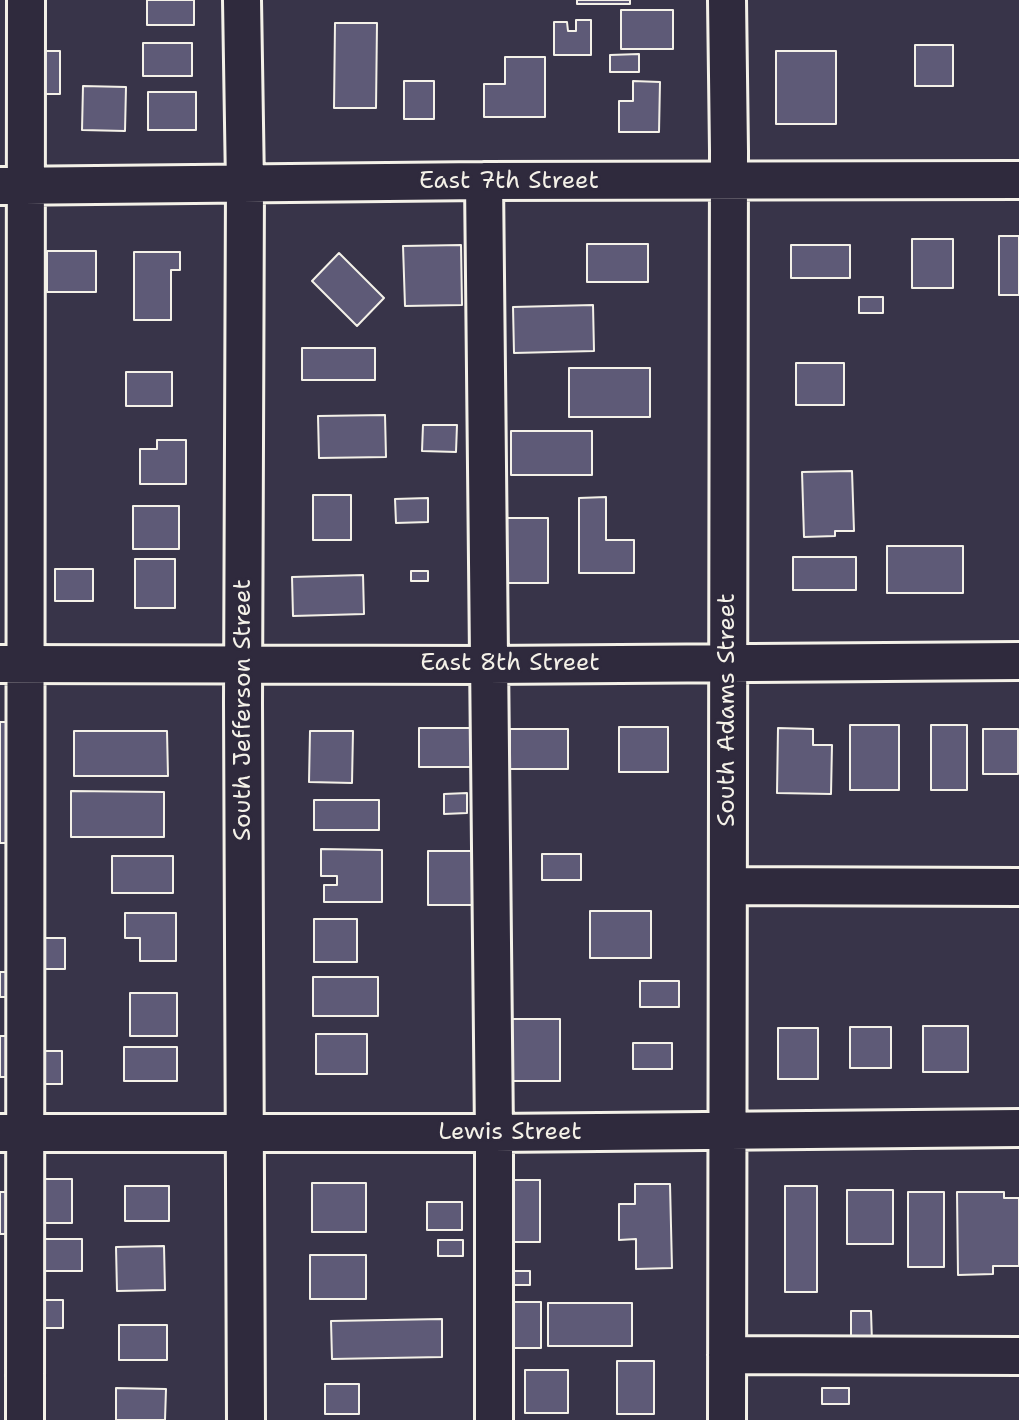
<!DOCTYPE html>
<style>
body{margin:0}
canvas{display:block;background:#383449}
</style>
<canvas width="1019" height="1420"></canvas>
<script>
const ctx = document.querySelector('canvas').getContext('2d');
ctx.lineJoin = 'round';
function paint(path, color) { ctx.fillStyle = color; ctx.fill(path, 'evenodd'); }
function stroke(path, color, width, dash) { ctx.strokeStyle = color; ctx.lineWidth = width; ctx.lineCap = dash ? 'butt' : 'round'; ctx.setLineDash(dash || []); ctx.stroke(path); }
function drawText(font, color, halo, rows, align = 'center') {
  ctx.font = font + ' "Shantell Sans",sans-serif'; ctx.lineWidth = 6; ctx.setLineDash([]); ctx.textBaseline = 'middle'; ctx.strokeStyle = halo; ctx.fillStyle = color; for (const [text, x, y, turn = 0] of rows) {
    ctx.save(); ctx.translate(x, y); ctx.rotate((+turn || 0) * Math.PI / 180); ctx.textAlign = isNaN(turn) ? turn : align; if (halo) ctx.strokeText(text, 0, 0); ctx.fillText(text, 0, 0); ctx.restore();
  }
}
const building = new Path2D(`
 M147,0H194V25H147Z
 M577,0H630V4H577Z
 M621,10H673V49H621Z
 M576,20H591V55H554V22H567L568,31H576Z
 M335,23H377L376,108H334Z
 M143,43H192V76H143Z
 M915,45H953V86H915Z
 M42,51H60V94H42Z
 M776,51H836V124H776Z
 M639,54V72H610V55Z
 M505,57H545V117H484V84H505Z
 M404,81H434V119H404Z
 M633,81L660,82L659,132H619V101H633Z
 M83,86L126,87L125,131L82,130Z
 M148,92H196V130H148Z
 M999,236H1019V295H999Z
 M912,239H953V288H912Z
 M587,244H648V282H587Z
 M461,245L462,305L405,306L403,246Z
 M791,245H850V278H791Z
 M47,251H96V292H47Z
 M134,252H180V270H171V320H134Z
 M339,253L384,298L357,326L312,281Z
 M859,297H883V313H859Z
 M593,305L594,351L514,353L513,307Z
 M302,348H375V380H302Z
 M796,363H844V405H796Z
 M569,368H650V417H569Z
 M126,372H172V406H126Z
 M385,415L386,457L319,458L318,416Z
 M423,425H457L456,452L422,451Z
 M511,431H592V475H511Z
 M157,440H186V484H140V449H157Z
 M852,471L854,531H835V536L804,537L802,472Z
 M313,495H351V540H313Z
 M606,497V540H634V573H579V498Z
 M428,498V522L396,523L395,499Z
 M133,506H179V549H133Z
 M499,518H548V583H499Z
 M887,546H963V593H887Z
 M793,557H856V590H793Z
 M135,559H175V608H135Z
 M55,569H93V601H55Z
 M411,571H428V581H411Z
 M363,575L364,614L293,616L292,577Z
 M0,722H8L9,843H0Z
 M850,725H899V790H850Z
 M931,725H967V790H931Z
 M619,727H668V772H619Z
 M419,728H474V767H419Z
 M778,728L813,729V745H832L831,794L777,793Z
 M510,729H568V769H510Z
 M983,729H1018V774H983Z
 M74,731H167L168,776H74Z
 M310,731H353L352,783L309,782Z
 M71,791L164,792V837H71Z
 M467,793V813L444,814V794Z
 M314,800H379V830H314Z
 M321,849L382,850V902H324V885H337V876H321Z
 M428,851H472V905H428Z
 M542,854H581V880H542Z
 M112,856H173V893H112Z
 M590,911H651V958H590Z
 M125,913H176V961H140V938H125Z
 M314,919H357V962H314Z
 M38,938H65V969H38Z
 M0,972H7V997H0Z
 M313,977H378V1016H313Z
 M640,981H679V1007H640Z
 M130,993H177V1036H130Z
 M499,1019H560V1081H512V1059H499Z
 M923,1026H968V1072H923Z
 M850,1027H891V1068H850Z
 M778,1028H818V1079H778Z
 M316,1034H367V1074H316Z
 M0,1036H8V1077H0Z
 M633,1043H672V1069H633Z
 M124,1047H177V1081H124Z
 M42,1051H62V1084H42Z
 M34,1179H72V1223H34Z
 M498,1180H540V1242H498Z
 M312,1183H366V1232H312Z
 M635,1184H670L672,1268L636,1269V1239L619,1240V1204H635Z
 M125,1186H169V1221H125Z
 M785,1186H817V1292H785Z
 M847,1190H893V1244H847Z
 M0,1192H10L11,1234H0Z
 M908,1192H944V1267H908Z
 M957,1192H1004V1198H1019V1266H993V1274L958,1275Z
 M427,1202H462V1230H427Z
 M42,1239H82V1271H42Z
 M438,1240H463V1256H438Z
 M164,1246L165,1290L117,1291L116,1247Z
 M310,1255H366V1299H310Z
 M508,1271H530V1285H508Z
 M34,1300H63V1328H34Z
 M500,1302H541V1348H500Z
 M548,1303H632V1346H548Z
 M851,1311H871L872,1343H851Z
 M442,1319V1357L332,1359L331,1321Z
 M119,1325H167V1360H119Z
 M617,1361H654V1414H617Z
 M525,1370H568V1413H525Z
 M325,1384H359V1414H325Z
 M116,1388L166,1389L165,1420H116Z
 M822,1388H849V1404H822Z`);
paint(building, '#5e5a77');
stroke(building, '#f4f1e8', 2);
const minor = new Path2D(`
 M242,0L245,184L243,702L246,1420
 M727,0L729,151L727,1420
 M484,181L494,1133V1420
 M0,186L484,181L1019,180
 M1,664L488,665L1019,661
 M729,886L1019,887
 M1,1133H494L1019,1128
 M727,1355L1019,1356
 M25,1420L26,0`);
stroke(minor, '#f4f1e8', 42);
stroke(minor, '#2f2a3d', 36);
drawText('24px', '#f4f1e8', '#2f2a3d', [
 ["East 7th Street",509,182],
 ["East 8th Street",510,664],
 ["South Jefferson Street",244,710,-90],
 ["South Adams Street",728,710,-90],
 ["Lewis Street",510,1133]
]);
</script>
